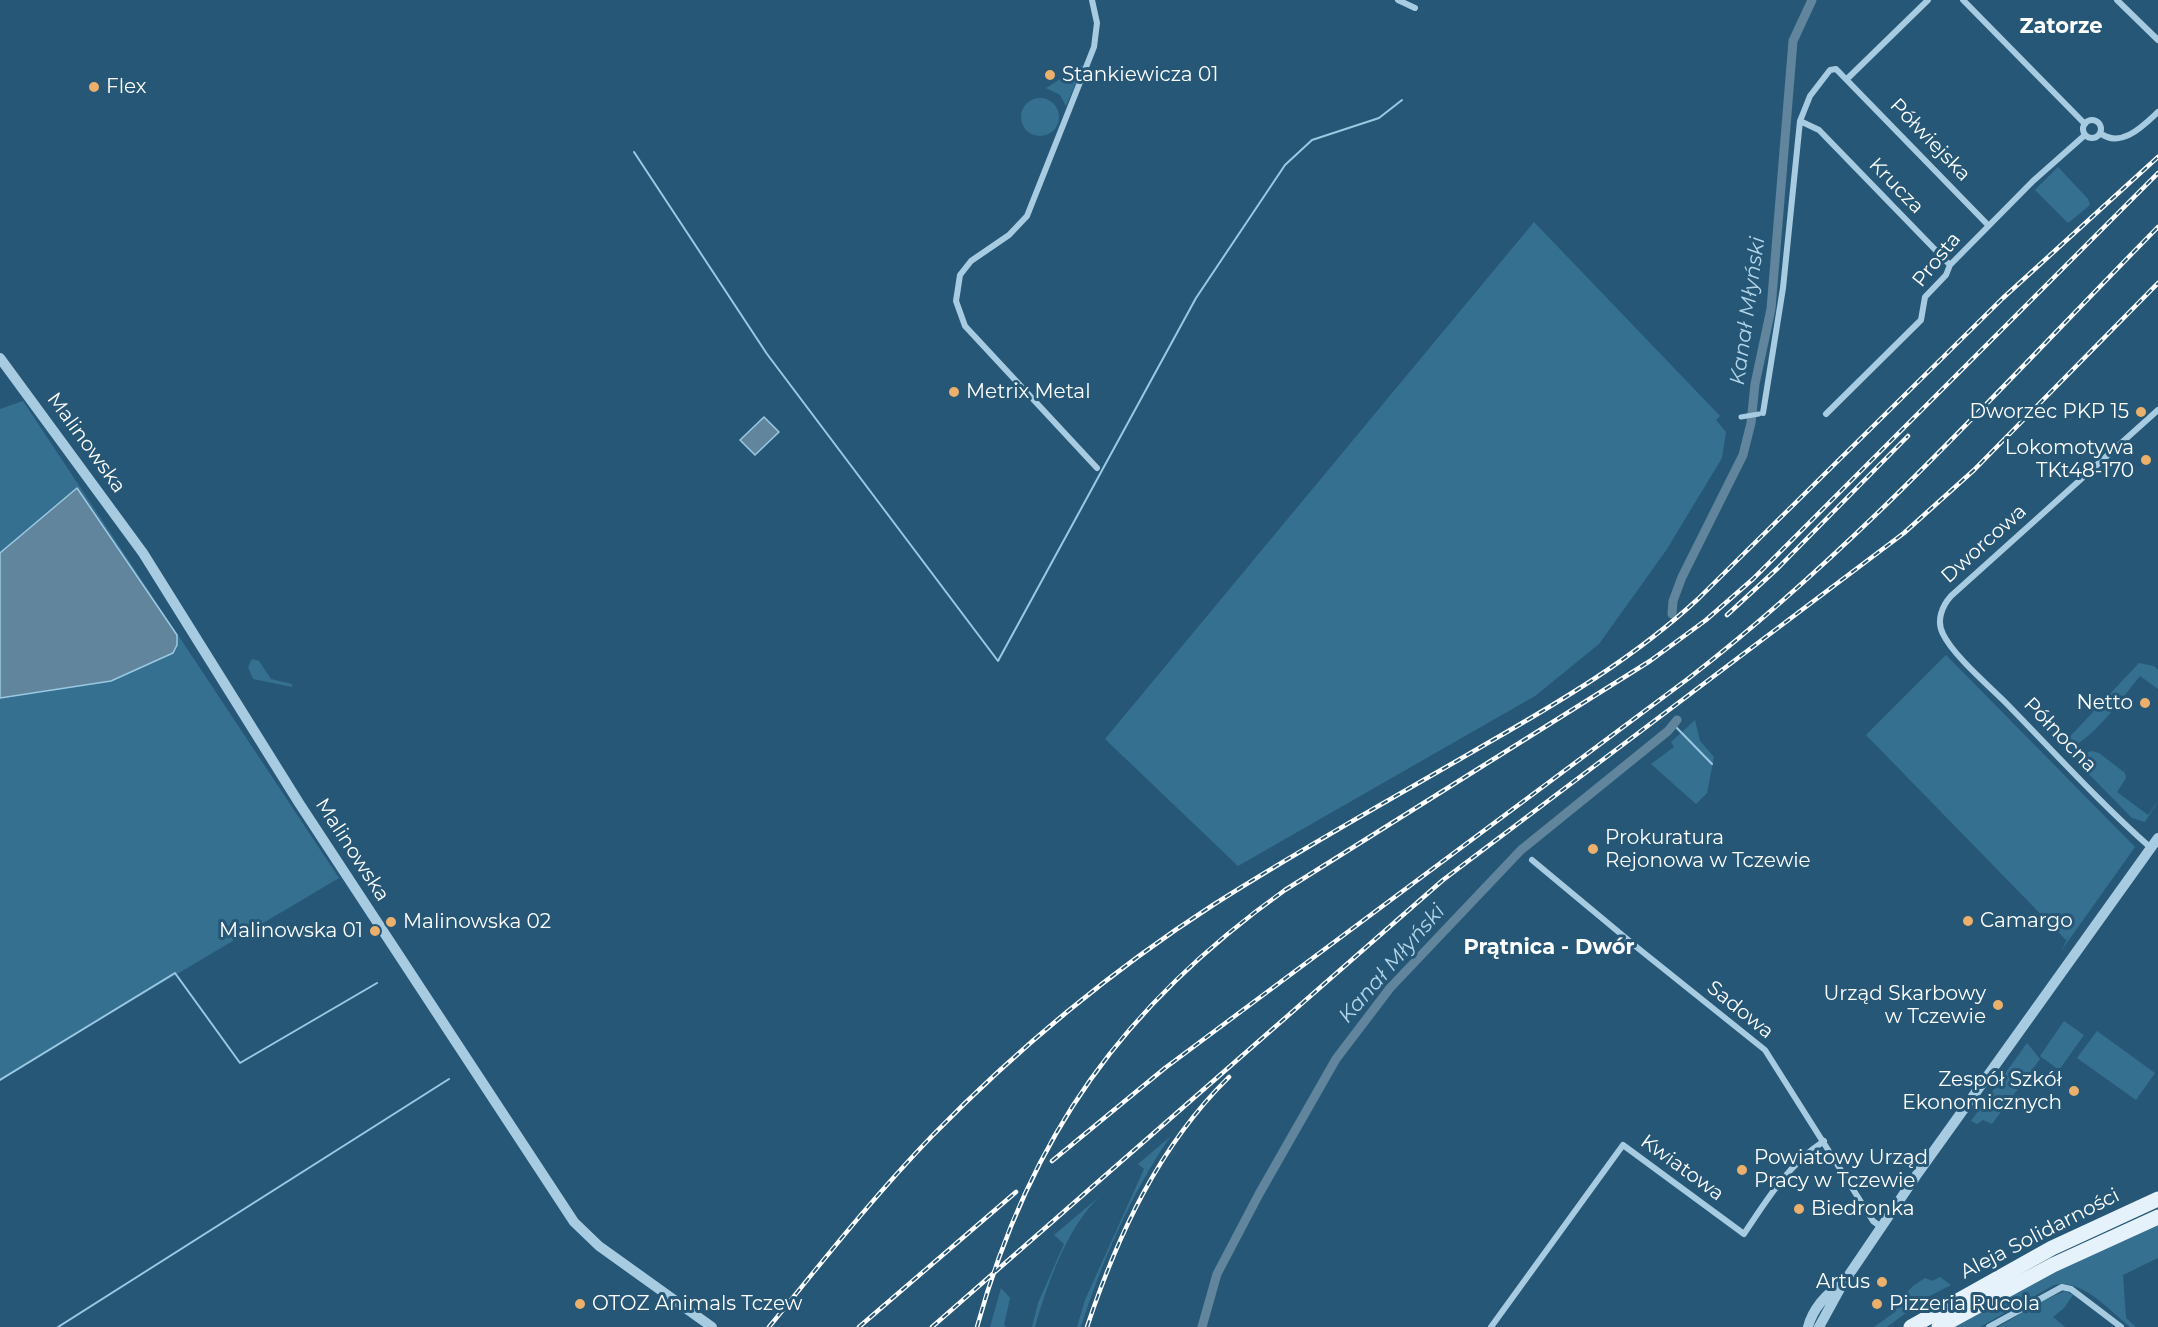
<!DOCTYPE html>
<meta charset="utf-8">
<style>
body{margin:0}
canvas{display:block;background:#265776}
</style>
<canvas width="2158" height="1327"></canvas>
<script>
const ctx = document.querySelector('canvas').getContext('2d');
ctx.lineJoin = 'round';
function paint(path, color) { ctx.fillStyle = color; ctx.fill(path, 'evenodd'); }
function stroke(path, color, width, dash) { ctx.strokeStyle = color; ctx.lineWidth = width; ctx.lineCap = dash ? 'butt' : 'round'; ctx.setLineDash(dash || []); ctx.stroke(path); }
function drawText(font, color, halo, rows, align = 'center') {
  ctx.font = font + ' Montserrat,sans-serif'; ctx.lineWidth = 6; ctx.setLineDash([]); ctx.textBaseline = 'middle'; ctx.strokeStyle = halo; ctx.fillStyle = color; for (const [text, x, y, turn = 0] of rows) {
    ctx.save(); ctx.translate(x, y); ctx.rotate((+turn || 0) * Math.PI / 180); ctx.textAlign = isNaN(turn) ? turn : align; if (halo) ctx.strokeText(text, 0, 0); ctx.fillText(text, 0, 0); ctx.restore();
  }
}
paint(new Path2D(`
 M1081,66H1083L1066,106L1060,95L1046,88Z
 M1021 117a19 19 0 1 1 38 0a19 19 0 1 1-38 0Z
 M2058,167L2088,199L2090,205L2068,223L2035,190Z
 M1534,222L1720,416L1716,420L1726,432L1722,458L1667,549L1599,644L1535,696L1238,866L1105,739Z
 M23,401L339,878L0,1079V409Z
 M1946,655L2135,847L2061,951L2070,934L2066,940L1866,735Z
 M252,659L259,661L271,679L292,684V687L253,679L248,667Z
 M2139,663L2154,666L2158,670V689L2140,676C2124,695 2088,748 2064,748L2062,745Z
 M1695,720L1700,741L1714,757L1707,793L1696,804L1651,764L1674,747L1671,742Z
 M2092,751L2099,753L2125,773L2126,778L2117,792L2148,815L2158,801L2145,822L2132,818L2076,761L2082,754Z
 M2064,1021L2084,1035L2059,1070L2040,1056Z
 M2097,1031L2155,1073L2136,1100L2077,1058Z
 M2027,1043L2040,1059L1992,1124L1983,1120L1977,1124L1971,1121Z
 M1170,1137C1131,1194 1102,1261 1081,1327H1077L1085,1300L1144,1169L1138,1164Z
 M1099,1197C1067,1228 1047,1284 1035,1327H1032L1038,1303L1064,1244L1054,1235Z
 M2158,1223V1258L2123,1275L2126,1318L2136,1327H2130C2110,1311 2082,1278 2054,1285L1980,1327H1954L2052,1272Z
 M1940,1277L1951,1285L1926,1298L1887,1327H1874L1895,1312L1892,1309L1913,1286L1925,1278L1932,1281Z
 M1001,1288L1010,1298L1004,1325L1006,1327H990Z
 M2065,1291L2073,1295L2064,1308L2053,1317L2065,1327H1998L2042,1301Z`), '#367091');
const water = new Path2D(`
 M764,417L779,432L755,455L740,440Z
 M77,488L177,635V645L173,653L111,681L0,698V553Z`);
paint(water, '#60859c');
stroke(water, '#9bc9e3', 1.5);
stroke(new Path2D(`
 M634,152L767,354L998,661L1196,298L1285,165L1312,140L1379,118L1402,100
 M1674,725L1712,764
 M0,1080L175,973L240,1063L377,983
 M58,1327L449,1079`), '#9bc9e3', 2);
stroke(new Path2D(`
 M1672,614L1673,601L1682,577L1743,455L1751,423L1755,384L1771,309L1793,41L1812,0
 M1202,1327L1217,1274L1259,1194L1336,1059L1390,988L1521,850L1668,731L1677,720`), '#60859c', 9);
stroke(new Path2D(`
 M1741,417L1759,414`), '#a7cce2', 5);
stroke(new Path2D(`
 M1092,0L1097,23L1094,47L1027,216L1009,235L971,261L960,275L956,301L965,326L1097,468
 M1398,0L1415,8
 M1963,0L2085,124
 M2117,0L2158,40
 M1847,79L1928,0
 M2083 129a9 9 0 1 1 18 0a9 9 0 1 1-18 0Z
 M1800,121L1810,96L1830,70L1836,69L1988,225
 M2100,133C2121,149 2143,126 2158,112
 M1763,413L1783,288L1800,121L1819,130L1950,265
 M1826,414L1921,320L1925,297L1946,275L1950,265L2033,181L2085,135
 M2151,848C2100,803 2053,751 2005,702C1988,685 1953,655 1943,634C1936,621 1942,606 1951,596L2158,410
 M1532,860L1639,949L1765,1050L1873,1221L1881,1227
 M1491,1327L1623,1145L1744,1234C1767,1199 1789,1164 1824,1141
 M1989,1327L2062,1287L2071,1289L2121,1327`), '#a7cce2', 6);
stroke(new Path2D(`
 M0,358L143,553L299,803L574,1222L599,1246L712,1327
 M1808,1327C1812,1311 1826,1292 1842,1285
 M1819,1327L1842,1285L1918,1173L2158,838`), '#a7cce2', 10);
stroke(new Path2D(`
 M1911,1327L2052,1248L2158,1199
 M1939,1327L2053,1265L2158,1217`), '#e5f2fb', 15);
const rail = new Path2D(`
 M1727,615L1778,568L1908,436
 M1052,1161L1165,1068L1689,678C1861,545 2006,381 2158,227
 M769,1327C822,1262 874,1196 932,1136C1017,1049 1111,971 1213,905C1302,848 1395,797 1486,744C1561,701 1634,658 1698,599L2003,298L2158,157
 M859,1327L1016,1192
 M932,1327L1443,880L1904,533L1974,470L2158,283
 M977,1327C1030,1135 1124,1005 1285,890L1650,661L1706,620L1753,579L2158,173
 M1087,1327C1118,1234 1159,1146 1229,1077`);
stroke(rail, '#fff', 4.5);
stroke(rail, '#265776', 2, [7]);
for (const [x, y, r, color] of [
 [1050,75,6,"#ebb06c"],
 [94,87,6,"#ebb06c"],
 [954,392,6,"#ebb06c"],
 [2141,412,6,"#ebb06c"],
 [2146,460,6,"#ebb06c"],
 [2145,703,6,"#ebb06c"],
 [1593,849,6,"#ebb06c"],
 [1968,921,6,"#ebb06c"],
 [391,922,6,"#ebb06c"],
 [375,931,6,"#ebb06c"],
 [1998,1005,6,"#ebb06c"],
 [2074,1091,6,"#ebb06c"],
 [1742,1170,6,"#ebb06c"],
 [1799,1209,6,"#ebb06c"],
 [1882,1282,6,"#ebb06c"],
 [580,1304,6,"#ebb06c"],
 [1877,1304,6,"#ebb06c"]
]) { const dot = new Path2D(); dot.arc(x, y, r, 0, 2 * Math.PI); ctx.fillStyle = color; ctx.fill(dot); stroke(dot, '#265776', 2); }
drawText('20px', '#fff', '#265776', [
 ["Stankiewicza 01",1062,75],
 ["Flex",106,87],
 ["Metrix Metal",966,392],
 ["Dworzec PKP 15",2129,412,"right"],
 ["Lokomotywa",2134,448,"right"],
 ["TKt48-170",2134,471,"right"],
 ["Netto",2133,703,"right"],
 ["Prokuratura",1605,838],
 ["Rejonowa w Tczewie",1605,861],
 ["Camargo",1980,921],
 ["Malinowska 02",403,922],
 ["Malinowska 01",363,931,"right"],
 ["Urząd Skarbowy",1986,994,"right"],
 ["w Tczewie",1986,1017,"right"],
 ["Zespół Szkół",2062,1080,"right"],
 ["Ekonomicznych",2062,1103,"right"],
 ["Powiatowy Urząd",1754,1158],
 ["Pracy w Tczewie",1754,1181],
 ["Biedronka",1811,1209],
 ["Artus",1870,1282,"right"],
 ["OTOZ Animals Tczew",592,1304],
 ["Pizzeria Rucola",1889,1304]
], 'left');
drawText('20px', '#fff', '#265776', [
 ["Półwiejska",1930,140,46],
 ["Krucza",1896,186,46],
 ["Prosta",1937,260,-51],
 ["Malinowska",86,443,54],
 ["Dworcowa",1984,544,-42],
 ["Północna",2060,735,46],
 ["Malinowska",352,850,57],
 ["Sadowa",1740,1010,39],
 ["Kwiatowa",1682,1168,36],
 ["Aleja Solidarności",2040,1234,-27]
]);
drawText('bold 21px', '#fff', '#265776', [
 ["Zatorze",2061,27],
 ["Prątnica - Dwór",1549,948]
]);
drawText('italic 21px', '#b1d5ea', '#265776', [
 ["Kanał Młyński",1748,311,-82],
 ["Kanał Młyński",1392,964,-49]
]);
</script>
